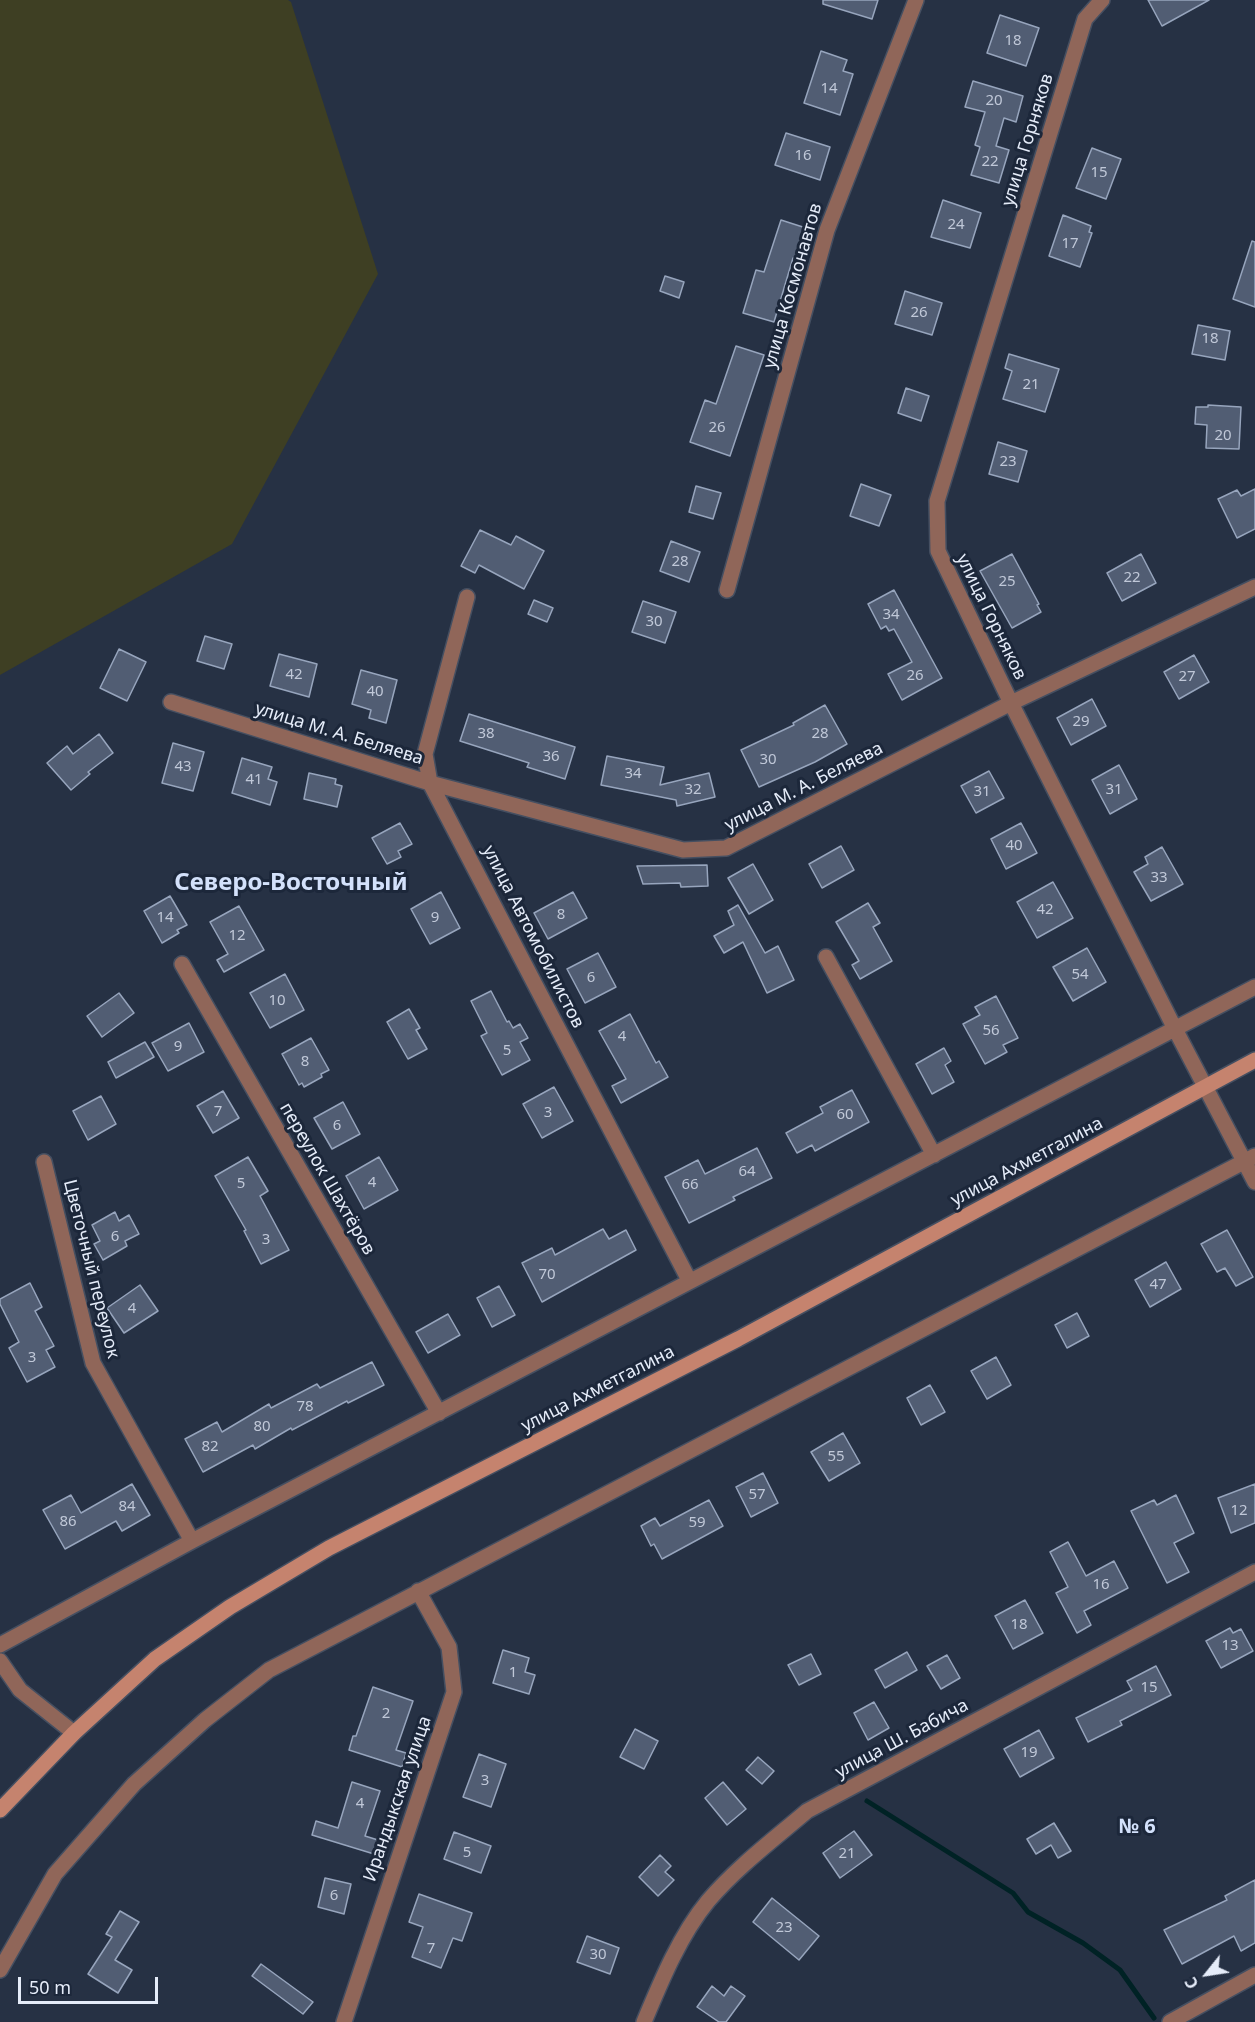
<!DOCTYPE html>
<meta charset="utf-8">
<style>
body{margin:0}
#map{position:relative;width:1255px;height:2022px;overflow:hidden;background:#263144;font-family:"Noto Sans",sans-serif}
canvas{display:block}
.north{position:absolute;left:1177px;top:1944px;width:60px;height:60px;-webkit-text-stroke:4px #1c273a;paint-order:stroke;rotate:240deg;font-size:16px;font-weight:700;line-height:24px;text-align:center;color:#e5ecf9}
.north::after{content:'';display:block;margin:auto;width:21px;height:27px;background:#e5ecf9;clip-path:polygon(50% 0,100% 100%,50% 72%,0 100%)}
.scale{position:absolute;left:18px;top:1977px;width:140px;height:27px;box-sizing:border-box;border:3px solid #e5ecf9;border-top:0;padding-left:8px;font-size:18px;line-height:21px;white-space:nowrap;color:#e5ecf9;-webkit-text-stroke:4px #1c273a;paint-order:stroke}
</style>
<div id="map">
<canvas width="1255" height="2022"></canvas>
<div class="north">С</div>
<div class="scale">50 m</div>
</div>
<script>
const ctx = document.querySelector('canvas').getContext('2d');
ctx.lineJoin = 'round';
function paint(path, color) { ctx.fillStyle = color; ctx.fill(path, 'evenodd'); }
function stroke(path, color, width, dash) { ctx.strokeStyle = color; ctx.lineWidth = width; ctx.lineCap = dash ? 'butt' : 'round'; ctx.setLineDash(dash || []); ctx.stroke(path); }
function drawText(font, color, halo, rows, align = 'center') {
  ctx.font = font + ' "Noto Sans",sans-serif'; ctx.lineWidth = 6; ctx.setLineDash([]); ctx.textBaseline = 'middle'; ctx.strokeStyle = halo; ctx.fillStyle = color; for (const [text, x, y, turn = 0] of rows) {
    ctx.save(); ctx.translate(x, y); ctx.rotate((+turn || 0) * Math.PI / 180); ctx.textAlign = isNaN(turn) ? turn : align; if (halo) ctx.strokeText(text, 0, 0); ctx.fillText(text, 0, 0); ctx.restore();
  }
}
paint(new Path2D(`
 M0,0H288L291,2L378,274L232,544L0,675Z`), '#3e3f23');
stroke(new Path2D(`
 M867,1801L1013,1893L1028,1912L1083,1943L1120,1970L1154,2018`), '#002225', 5);
const building = new Path2D(`
 M823,0H878L872,19L823,4Z
 M1148,0H1209L1162,26Z
 M1000,15L1039,28L1026,66L987,53Z
 M821,51L847,60L843,71L853,74L840,115L804,103Z
 M973,81L1023,96L1016,122L1004,118L996,146L1009,150L999,183L971,175L980,147L975,145L985,112L965,107Z
 M786,133L830,147L820,180L775,165Z
 M1092,148L1121,159L1106,199L1076,188Z
 M943,200L981,213L970,248L931,237Z
 M1063,215L1091,226L1089,232L1092,233L1080,267L1049,256Z
 M781,220L809,229L799,260L793,258L774,322L743,313L756,270L764,272Z
 M1252,241L1255,242V307L1233,299Z
 M665,276L684,282L679,298L660,291Z
 M905,291L942,303L932,335L895,324Z
 M1198,325L1230,331L1225,360L1192,354Z
 M736,346L764,355L730,456L690,442L705,400L716,404Z
 M1009,354L1059,369L1045,412L1003,399L1012,371L1005,368Z
 M906,388L929,396L921,421L898,413Z
 M1208,405L1241,407L1239,449L1206,448L1207,425L1195,424L1196,407H1208Z
 M998,442L1027,451L1018,482L989,474Z
 M861,484L891,495L879,526L850,516Z
 M696,486L721,493L713,519L689,512Z
 M1255,489V529L1237,538L1218,499L1237,490L1241,496Z
 M480,530L511,545L516,536L544,551L524,589L479,565L475,573L461,566Z
 M671,541L700,552L689,582L660,571Z
 M1012,554L1039,604L1037,605L1041,612L1012,628L980,571Z
 M1141,554L1156,583L1122,601L1107,573Z
 M894,590L942,678L902,700L888,674L912,662L894,629L889,631L886,626L881,629L868,604Z
 M534,600L553,608L547,622L528,614Z
 M643,601L676,612L665,643L632,632Z
 M205,636L232,644L224,669L197,661Z
 M119,649L146,662L127,701L100,688Z
 M279,654L317,664L309,697L270,686Z
 M1194,655L1209,682L1179,699L1164,672Z
 M361,670L397,680L386,723L369,718L371,710L352,704Z
 M1092,699L1106,726L1071,745L1057,718Z
 M825,705L847,744L815,762L759,787L741,750L794,725L793,723Z
 M469,714L575,747L565,779L527,767L529,763L460,741Z
 M99,734L113,753L88,772L90,774L71,790L47,763L67,746L73,754Z
 M173,743L204,752L193,791L162,783Z
 M607,756L664,767L660,785L709,773L715,797L677,806L676,800L601,785Z
 M242,758L272,767L268,779L277,782L270,805L232,793Z
 M1119,765L1137,799L1110,814L1092,780Z
 M989,771L1004,798L976,813L961,786Z
 M309,773L336,779L335,784L342,786L337,807L304,799Z
 M400,823L412,844L398,851L401,857L387,864L372,838Z
 M1021,823L1037,853L1006,869L991,839Z
 M841,846L854,870L822,888L809,864Z
 M1162,847L1183,884L1151,901L1134,872L1148,864L1145,857Z
 M753,864L773,900L749,914L728,878Z
 M707,865L708,886L681,887L680,883L643,884L637,866Z
 M1053,882L1073,918L1037,938L1017,902Z
 M441,892L460,928L430,944L411,909Z
 M573,892L587,918L548,939L534,913Z
 M170,896L187,925L177,930L179,933L162,943L144,911Z
 M868,903L880,923L873,927L892,961L860,979L852,965L859,961L836,922Z
 M738,905L765,953L778,946L794,980L767,993L743,942L724,953L714,936L734,925L728,911Z
 M239,906L264,950L224,972L217,960L228,954L210,922Z
 M1087,948L1106,982L1073,1001L1053,967Z
 M598,953L616,987L585,1003L567,969Z
 M285,974L304,1010L270,1028L250,993Z
 M491,991L507,1022L509,1021L513,1028L520,1024L528,1038L520,1042L530,1060L502,1075L481,1036L487,1033L471,1001Z
 M119,993L134,1013L102,1037L87,1016Z
 M996,996L1018,1038L1003,1045L1007,1052L985,1064L963,1024L980,1015L975,1007Z
 M409,1009L420,1028L416,1030L427,1049L408,1059L387,1022Z
 M630,1014L656,1063L659,1061L668,1077L621,1103L612,1086L626,1079L599,1031Z
 M189,1023L204,1052L168,1071L152,1043Z
 M311,1038L329,1070L321,1074L322,1077L304,1087L302,1083L299,1085L282,1054Z
 M145,1042L154,1057L116,1078L108,1062Z
 M944,1048L951,1061L945,1065L954,1082L932,1094L916,1064Z
 M554,1087L573,1121L542,1138L523,1104Z
 M852,1090L869,1122L815,1151L812,1145L797,1153L786,1133L823,1113L820,1107Z
 M223,1091L239,1118L213,1133L197,1106Z
 M101,1096L116,1124L88,1140L73,1111Z
 M343,1102L360,1134L332,1149L314,1118Z
 M757,1148L772,1178L733,1197L735,1200L689,1223L665,1177L698,1160L705,1174Z
 M248,1157L268,1191L260,1196L289,1250L261,1264L244,1231L246,1230L215,1176Z
 M379,1157L398,1190L364,1209L346,1176Z
 M115,1212L119,1221L129,1215L139,1234L125,1241L127,1246L103,1260L94,1244L100,1241L92,1225Z
 M603,1229L609,1239L626,1230L636,1250L542,1302L522,1263L552,1248L555,1255Z
 M1227,1230L1253,1277L1236,1286L1225,1268L1217,1272L1201,1244Z
 M1166,1262L1181,1289L1150,1307L1135,1280Z
 M30,1283L42,1307L35,1311L54,1346L46,1350L55,1367L27,1382L9,1348L19,1342L0,1304V1299Z
 M140,1285L158,1311L124,1333L107,1308Z
 M499,1286L515,1315L492,1327L477,1298Z
 M1077,1313L1089,1336L1067,1348L1055,1325Z
 M448,1314L460,1335L428,1353L416,1332Z
 M996,1357L1011,1385L987,1399L971,1371Z
 M372,1362L384,1385L348,1403L347,1401L292,1430L291,1428L255,1449L253,1445L203,1472L185,1439L217,1422L222,1432L269,1404L271,1408L317,1384L320,1388Z
 M930,1385L945,1412L921,1425L907,1398Z
 M843,1433L860,1463L829,1481L811,1452Z
 M763,1473L778,1503L751,1517L736,1487Z
 M132,1484L150,1515L122,1531L116,1521L65,1549L43,1510L71,1495L81,1513Z
 M1255,1484V1523L1231,1533L1218,1498Z
 M1176,1495L1194,1533L1174,1543L1189,1572L1167,1583L1131,1511L1154,1500L1157,1505Z
 M709,1500L723,1526L662,1559L654,1544L651,1546L641,1526L655,1518L660,1526Z
 M1068,1542L1086,1576L1114,1561L1128,1588L1084,1611L1091,1625L1077,1633L1056,1593L1068,1587L1050,1552Z
 M1025,1600L1043,1633L1013,1649L995,1616Z
 M1230,1628L1233,1633L1241,1629L1253,1651L1221,1668L1206,1641Z
 M503,1650L529,1658L525,1672L535,1675L529,1694L493,1683Z
 M907,1652L917,1670L885,1688L875,1670Z
 M811,1654L821,1674L799,1685L788,1665Z
 M947,1655L960,1678L941,1689L927,1666Z
 M1156,1666L1171,1695L1120,1721L1122,1725L1088,1742L1076,1718L1132,1690L1127,1681Z
 M373,1687L413,1701L396,1750L406,1753L402,1767L349,1750L353,1736H356Z
 M874,1702L889,1728L868,1740L854,1713Z
 M635,1729L658,1741L644,1769L620,1757Z
 M1039,1730L1054,1758L1020,1777L1004,1749Z
 M479,1754L506,1764L491,1807L463,1797Z
 M758,1757L774,1771L762,1784L746,1770Z
 M352,1782L380,1791L365,1836L378,1840L374,1854L312,1835L316,1821L338,1828Z
 M723,1782L746,1809L727,1825L705,1798Z
 M1054,1823L1071,1851L1058,1858L1051,1845L1036,1854L1027,1839Z
 M854,1831L872,1855L840,1878L823,1853Z
 M454,1832L491,1846L481,1873L444,1859Z
 M660,1855L671,1866L665,1872L674,1880L658,1896L639,1877Z
 M325,1878L351,1884L344,1914L318,1907Z
 M1255,1880V1943L1241,1951L1234,1936L1182,1964L1164,1930L1227,1900L1225,1896Z
 M419,1894L472,1913L462,1941L453,1938L441,1968L412,1957L423,1927L409,1922Z
 M772,1898L819,1936L799,1960L753,1922Z
 M120,1911L139,1922L115,1960L132,1970L118,1993L88,1974L112,1937L106,1934Z
 M587,1936L619,1948L610,1974L577,1962Z
 M261,1964L313,2002L303,2014L252,1976Z
 M712,1986L724,1996L731,1986L745,1996L726,2022H719L697,2007Z`);
paint(building, '#515d73');
stroke(building, '#97a5bd', 1.5);
const street = new Path2D(`
 M1102,0L1085,19L937,501L938,551L1011,703L1175,1029L1255,1182
 M727,590L827,230L916,0
 M467,597L425,754L430,783L689,1280
 M171,702L430,783L683,850L726,848L1011,703L1255,587
 M826,957L934,1155
 M182,964L439,1413
 M44,1162L93,1363L192,1541
 M0,1645L192,1541L1255,987
 M0,1661L20,1690L74,1733
 M0,1970L55,1874L134,1784L205,1720L269,1670L1255,1156
 M344,2022L454,1692L449,1647L418,1591
 M644,2022C661,1981 680,1935 708,1901C737,1867 773,1840 807,1811L1255,1572
 M1170,2022L1255,1975`);
const secondary = new Path2D(`
 M0,1810L74,1733L155,1659L230,1607L329,1548L738,1339L1255,1060`);
stroke(street, '#454f61', 18);
stroke(secondary, '#454f61', 18);
stroke(street, '#906659', 15);
stroke(secondary, '#c5836e', 15);
drawText('15px', '#c0c8d8', null, [
 ["18",1013,41],
 ["14",829,89],
 ["20",994,101],
 ["16",803,156],
 ["22",990,162],
 ["15",1099,173],
 ["24",956,225],
 ["17",1070,244],
 ["26",919,313],
 ["18",1210,339],
 ["21",1031,385],
 ["26",717,428],
 ["20",1223,436],
 ["23",1008,462],
 ["28",680,562],
 ["22",1132,578],
 ["25",1007,582],
 ["34",891,615],
 ["30",654,622],
 ["42",294,675],
 ["26",915,676],
 ["27",1187,677],
 ["40",375,692],
 ["29",1081,722],
 ["38",486,734],
 ["28",820,734],
 ["36",551,757],
 ["30",768,760],
 ["43",183,767],
 ["34",633,774],
 ["41",254,780],
 ["32",693,790],
 ["31",1114,790],
 ["31",982,792],
 ["40",1014,846],
 ["33",1159,878],
 ["42",1045,910],
 ["8",561,915],
 ["14",165,918],
 ["9",435,918],
 ["12",237,936],
 ["54",1080,975],
 ["6",591,978],
 ["10",277,1001],
 ["56",991,1031],
 ["4",622,1037],
 ["9",178,1047],
 ["5",507,1051],
 ["8",305,1062],
 ["7",218,1112],
 ["3",548,1113],
 ["60",845,1115],
 ["6",337,1126],
 ["64",747,1172],
 ["4",372,1183],
 ["5",241,1184],
 ["66",690,1185],
 ["6",115,1237],
 ["3",266,1240],
 ["70",547,1275],
 ["47",1158,1285],
 ["4",132,1309],
 ["3",32,1358],
 ["78",305,1407],
 ["80",262,1427],
 ["82",210,1447],
 ["55",836,1457],
 ["57",757,1495],
 ["84",127,1507],
 ["12",1239,1511],
 ["86",68,1522],
 ["59",697,1523],
 ["16",1101,1585],
 ["18",1019,1625],
 ["13",1230,1646],
 ["1",513,1673],
 ["15",1149,1688],
 ["2",386,1714],
 ["19",1029,1753],
 ["3",485,1781],
 ["4",360,1804],
 ["5",467,1853],
 ["21",847,1854],
 ["6",334,1896],
 ["23",784,1928],
 ["7",431,1949],
 ["30",598,1955]
]);
drawText('18px', '#e5ecf9', '#1c273a', [
 ["улица Горняков",1028,140,-73],
 ["улица Космонавтов",793,286,-74],
 ["улица Горняков",991,617,64],
 ["улица М. А. Беляева",339,734,17],
 ["улица М. А. Беляева",804,787,-27],
 ["улица Автомобилистов",533,937,63],
 ["улица Ахметгалина",1027,1162,-28],
 ["переулок Шахтёров",327,1179,60],
 ["Цветочный переулок",91,1269,76],
 ["улица Ахметгалина",598,1389,-27],
 ["улица Ш. Бабича",902,1739,-28],
 ["Ирандыкская улица",398,1799,-71]
]);
drawText('bold 20px', '#d3e1fb', '#1c273a', [
 ["№ 6",1137,1827]
]);
drawText('bold 24px', '#d3e1fb', '#1c273a', [
 ["Северо-Восточный",291,883]
]);
</script>
